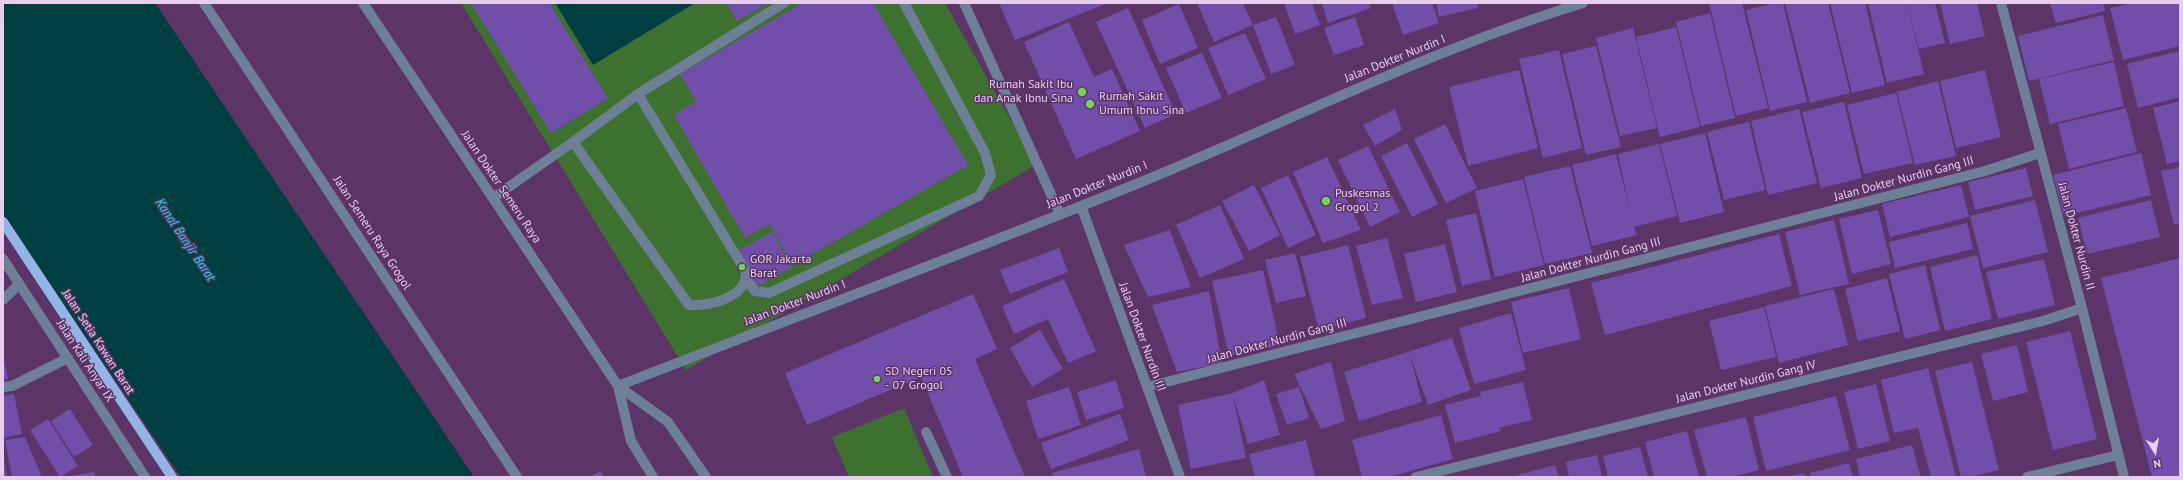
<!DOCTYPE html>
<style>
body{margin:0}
#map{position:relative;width:2183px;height:480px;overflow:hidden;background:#5d3468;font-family:"PT Sans",sans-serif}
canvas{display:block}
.frame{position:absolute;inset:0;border:4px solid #e6ceec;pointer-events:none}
.north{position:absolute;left:2135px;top:432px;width:40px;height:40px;-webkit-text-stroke:3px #5d3468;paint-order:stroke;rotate:169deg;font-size:11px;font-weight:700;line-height:16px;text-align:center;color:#e6ceec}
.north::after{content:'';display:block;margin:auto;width:14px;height:18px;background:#e6ceec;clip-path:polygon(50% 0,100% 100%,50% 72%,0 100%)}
</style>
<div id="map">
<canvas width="2183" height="480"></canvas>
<div class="frame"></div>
<div class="north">N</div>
</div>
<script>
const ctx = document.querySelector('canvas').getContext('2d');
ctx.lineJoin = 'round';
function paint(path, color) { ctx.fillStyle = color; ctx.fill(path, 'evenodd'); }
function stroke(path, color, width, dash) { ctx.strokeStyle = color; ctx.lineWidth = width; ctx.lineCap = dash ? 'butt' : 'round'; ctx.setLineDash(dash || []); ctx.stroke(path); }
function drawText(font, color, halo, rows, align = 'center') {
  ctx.font = font + ' "PT Sans",sans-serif'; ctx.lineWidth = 3; ctx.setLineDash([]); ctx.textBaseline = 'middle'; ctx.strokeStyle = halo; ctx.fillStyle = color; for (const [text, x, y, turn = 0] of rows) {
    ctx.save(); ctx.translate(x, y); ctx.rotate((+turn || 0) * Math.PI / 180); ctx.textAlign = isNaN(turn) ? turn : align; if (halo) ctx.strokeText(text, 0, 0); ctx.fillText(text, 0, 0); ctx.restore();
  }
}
paint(new Path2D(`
 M461,3H945L1036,165L686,370Z
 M904,408L933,477H849L832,437Z`), '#3e702f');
paint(new Path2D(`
 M3,3H155L474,477H181L3,215Z
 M555,3H695L593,65Z`), '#003f41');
paint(new Path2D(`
 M471,3H549L608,98L551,133Z
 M726,3H768L737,21Z
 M802,3H873L968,165L793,265L769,224L745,238L674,115L696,101L680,74Z
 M999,3H1108L1015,40Z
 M1197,3H1243L1253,25L1214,42Z
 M1284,3H1312L1320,25L1295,34Z
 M1322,3H1369L1371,8L1328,23Z
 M1392,3H1432L1439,23L1403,35Z
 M1436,3H1477L1478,8L1439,17Z
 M1709,3H1742L1768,108L1736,116Z
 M1774,3H1783L1807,102L1770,111L1746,10Z
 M1785,3H1828L1850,93L1810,103Z
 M1830,3H1865L1885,85L1852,93Z
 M1868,3H1907L1924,74L1887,83Z
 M1907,3H1935L1945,43L1919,49Z
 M1940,3H1977L1985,36L1950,44Z
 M2050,3H2103L2105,11L2056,23Z
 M2132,3H2180V46L2123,60L2110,8Z
 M1179,4L1198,48L1160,64L1142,20Z
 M1128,8L1176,114L1145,128L1096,22Z
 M1710,13L1735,118L1701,126L1676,22Z
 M2103,15L2114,60L2029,81L2018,36Z
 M1276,17L1295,65L1271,74L1253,25Z
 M1355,17L1364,45L1334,55L1324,28Z
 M1069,22L1094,77L1112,69L1140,131L1076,159L1024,42Z
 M1676,27L1700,127L1660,137L1636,37Z
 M1633,28L1657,128L1620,136L1596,38Z
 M1245,33L1266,79L1228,95L1208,48Z
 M1596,46L1621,147L1586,155L1562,54Z
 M1559,50L1582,148L1543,158L1519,59Z
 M2180,51V97L2138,108L2127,64Z
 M1202,53L1222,98L1186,113L1166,68Z
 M2114,62L2124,106L2050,124L2039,79Z
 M1519,70L1538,148L1468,166L1449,87Z
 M1985,70L2001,137L1956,148L1940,81Z
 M1938,81L1956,156L1915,165L1897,92Z
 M1896,93L1913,163L1864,174L1847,105Z
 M2180,101V161L2167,164L2153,108Z
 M1844,102L1862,178L1821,188L1802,112Z
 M2126,108L2137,152L2069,169L2058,124Z
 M1395,109L1402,130L1375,146L1363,125Z
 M1799,109L1817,183L1768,195L1751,121Z
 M1749,122L1765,190L1724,200L1707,132Z
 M1445,124L1477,188L1446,203L1414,139Z
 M1705,133L1724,212L1680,223L1660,144Z
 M1407,143L1438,204L1412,217L1381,156Z
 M1659,144L1677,216L1634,227L1637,235L1592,246L1572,165L1616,154L1630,211L1618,154Z
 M1368,146L1400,212L1370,227L1338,160Z
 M2141,153L2151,195L2064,216L2053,175Z
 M1327,157L1361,230L1323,243L1293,172Z
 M1570,166L1592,253L1545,264L1524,177Z
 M2180,167V223L2174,225L2161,171Z
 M2026,168L2033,196L1975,210L1968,182Z
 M1288,175L1316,235L1288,248L1261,188Z
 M1523,179L1544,265L1495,277L1475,191Z
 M1254,185L1280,235L1249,251L1222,201Z
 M1961,185L1969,217L1890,237L1882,204Z
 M2035,200L2048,252L1983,268L1970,216Z
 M2151,200L2160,237L2087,254L2078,218Z
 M1220,205L1244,259L1200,278L1176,225Z
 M1878,210L1891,264L1852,274L1839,219Z
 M1476,213L1491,279L1462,286L1446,220Z
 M1834,220L1849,284L1800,295L1785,232Z
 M1967,223L1973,249L1895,268L1889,242Z
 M1170,230L1191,287L1148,297L1124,245Z
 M772,232L792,267L755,287L736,252Z
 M1779,234L1792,286L1605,335L1591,283Z
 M1387,238L1403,298L1372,305L1356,246Z
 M1445,244L1457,292L1416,302L1404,254Z
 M1348,245L1366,318L1319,330L1300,257Z
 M1059,248L1068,272L1010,294L1000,270Z
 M1295,253L1306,296L1276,303L1265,260Z
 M1977,255L1992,319L1945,331L1930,267Z
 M2180,258V477H2152L2101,278Z
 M2044,259L2055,305L1998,319L1986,272Z
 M1925,265L1940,330L1905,339L1889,274Z
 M1263,270L1280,345L1229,356L1212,281Z
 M1887,278L1900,331L1858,341L1845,289Z
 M1064,279L1096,351L1068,363L1048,319L1014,334L1002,306Z
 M1569,288L1581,339L1523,353L1511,302Z
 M1834,289L1848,345L1779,363L1765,306Z
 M1209,291L1222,363L1177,372L1152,305Z
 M973,294L997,349L975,359L1025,477H963L921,377L807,425L785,373Z
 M1764,307L1776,357L1721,370L1709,321Z
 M1511,313L1526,370L1474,384L1459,328Z
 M1040,330L1063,369L1032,387L1010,348Z
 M2070,331L2097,439L2053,450L2026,342Z
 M1452,338L1471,390L1428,405L1410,355L1422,402L1359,421L1344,372Z
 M2017,345L2028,392L1993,401L1981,354Z
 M3,355L8,379L3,380Z
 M1331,362L1345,421L1321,429L1294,374Z
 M1972,362L1999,470L1970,477H1961L1935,371Z
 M1928,368L1956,477H1931L1918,428L1894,433L1881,380Z
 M1116,380L1124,408L1086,420L1077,392Z
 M1264,380L1280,435L1248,444L1233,396L1246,458L1191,469L1178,405L1233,393Z
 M1523,382L1532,420L1499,428L1501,431L1455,443L1445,405L1481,396L1480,392Z
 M1876,384L1890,441L1858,449L1844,392Z
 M1069,387L1081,425L1038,439L1026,401Z
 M1299,387L1309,418L1287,425L1276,394Z
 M14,394L22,434L3,438V396Z
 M1836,396L1850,450L1766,471L1753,417Z
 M70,409L93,445L74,457L51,421Z
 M1120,414L1129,440L1051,469L1041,443Z
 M1441,415L1453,459L1389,477H1362L1352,440Z
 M1746,417L1759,470L1731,477H1707L1694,430Z
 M48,419L78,466L60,477L30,430Z
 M1687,431L1699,477H1654L1645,442Z
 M25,437L42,477H12L5,440Z
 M1306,440L1315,477H1255L1249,454Z
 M1912,445L1921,477H1860L1856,459Z
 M1640,447L1648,477H1608L1603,456Z
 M1139,449L1146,477H1053L1052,473Z
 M1597,455L1602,477H1569L1566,462Z
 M4,459L7,477H3Z
 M1849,463L1853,477H1811L1810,473Z
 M1555,465L1559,477H1511Z
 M600,471L604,477H590Z
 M94,472L95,477H71V476Z
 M1804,473L1805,477H1789V476Z`), '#714ea9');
stroke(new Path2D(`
 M204,3L517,477
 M363,3L618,386L631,441L653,477
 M964,3L1060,214
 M2001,3L2082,308L2124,477
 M638,94L573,142L689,305C709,306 747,298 746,272L638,94L784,3
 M493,198L573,142
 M1081,206L1180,477
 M3,259L145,477
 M746,279L755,291L769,293L979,196L991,175L985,153L904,3
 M3,300L19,284
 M618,386C785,321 952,258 1119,191C1274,129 1423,52 1583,3
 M618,386L668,422L706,477
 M3,387L12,386L68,358
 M1147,387L1985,171L2040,153
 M926,432L947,477
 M1416,477L2043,321L2082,308
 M2027,477L2118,455`), '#6e7f98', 10);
stroke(new Path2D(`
 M3,222L172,477`), '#93b4e6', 10);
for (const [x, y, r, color] of [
 [1082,92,5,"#76d25a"],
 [1090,104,5,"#76d25a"],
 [1326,201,5,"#76d25a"],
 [742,267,4,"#76d25a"],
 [877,379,4,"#76d25a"]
]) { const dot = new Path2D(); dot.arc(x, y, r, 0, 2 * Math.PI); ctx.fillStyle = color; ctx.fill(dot); stroke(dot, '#5d3468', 1.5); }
drawText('12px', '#e6ceec', '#5d3468', [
 ["Jalan Dokter Nurdin I",1395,59,-22],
 ["Jalan Dokter Nurdin Gang III",1904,179,-15],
 ["Jalan Dokter Nurdin I",1097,185,-22],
 ["Jalan Dokter Semeru Raya",501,187,56],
 ["Jalan Semeru Raya Grogol",372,233,57],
 ["Jalan Dokter Nurdin II",2076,236,75],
 ["Jalan Dokter Nurdin Gang III",1591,260,-15],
 ["Jalan Dokter Nurdin I",795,303,-21],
 ["Jalan Dokter Nurdin III",1142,337,70],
 ["Jalan Dokter Nurdin Gang III",1277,341,-15],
 ["Jalan Setia Kawan Barat",98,342,57],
 ["Jalan Kali Anyar IX",85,361,57],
 ["Jalan Dokter Nurdin Gang IV",1746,382,-14]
]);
drawText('12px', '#e6ceec', '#5d3468', [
 ["Rumah Sakit Ibu",1073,85,"right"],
 ["dan Anak Ibnu Sina",1073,99,"right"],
 ["Rumah Sakit",1099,97],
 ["Umum Ibnu Sina",1099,111],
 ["Puskesmas",1335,194],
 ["Grogol 2",1335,208],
 ["GOR Jakarta",750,260],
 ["Barat",750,274],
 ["SD Negeri 05",885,372],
 ["- 07 Grogol",885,386]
], 'left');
drawText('italic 13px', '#0fdfe6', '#5d3468', [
 ["Kanal Banjir Barat",185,240,56]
]);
</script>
